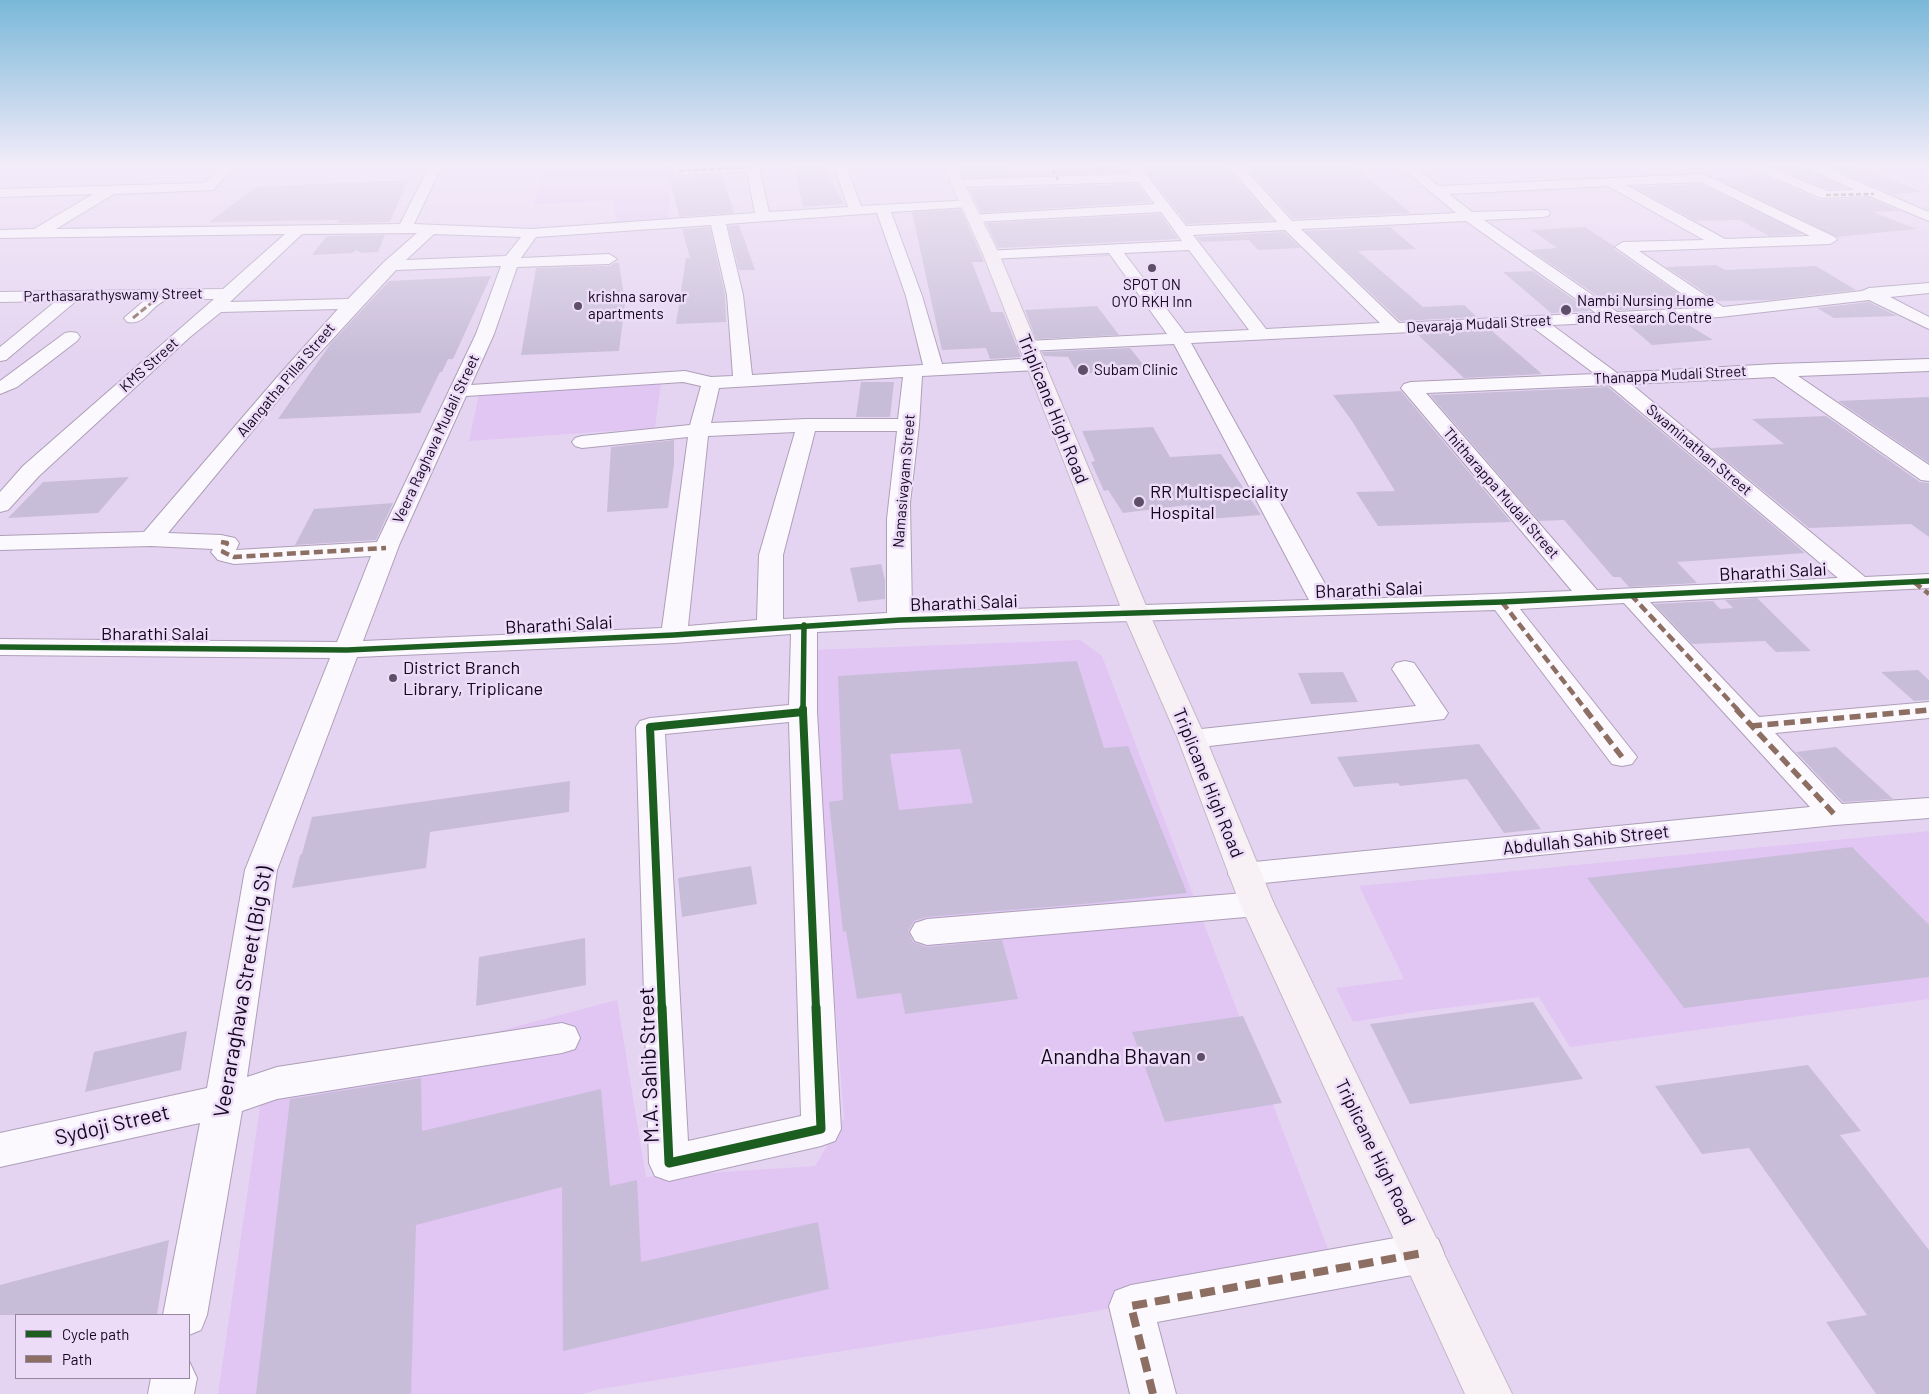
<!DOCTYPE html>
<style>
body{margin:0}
#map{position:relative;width:1929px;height:1394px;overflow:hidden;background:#e5d4f1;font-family:Barlow,sans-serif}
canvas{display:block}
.legend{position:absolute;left:15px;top:1314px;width:175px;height:65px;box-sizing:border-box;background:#ecdcf8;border:1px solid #9686a1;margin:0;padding:6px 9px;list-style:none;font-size:15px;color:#15061e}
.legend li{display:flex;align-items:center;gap:10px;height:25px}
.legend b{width:25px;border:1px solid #9686a1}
</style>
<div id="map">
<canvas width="1929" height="1394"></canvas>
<ul class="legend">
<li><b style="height:6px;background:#1b5e20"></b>Cycle path</li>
<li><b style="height:6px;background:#8d6e63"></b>Path</li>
</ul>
</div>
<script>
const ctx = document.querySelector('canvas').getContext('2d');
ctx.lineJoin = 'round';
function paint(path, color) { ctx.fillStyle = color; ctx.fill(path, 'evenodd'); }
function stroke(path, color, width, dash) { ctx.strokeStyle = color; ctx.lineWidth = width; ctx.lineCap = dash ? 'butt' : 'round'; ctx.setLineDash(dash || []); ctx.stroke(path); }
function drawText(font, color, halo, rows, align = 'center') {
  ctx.font = font + ' Barlow,sans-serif'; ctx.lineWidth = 5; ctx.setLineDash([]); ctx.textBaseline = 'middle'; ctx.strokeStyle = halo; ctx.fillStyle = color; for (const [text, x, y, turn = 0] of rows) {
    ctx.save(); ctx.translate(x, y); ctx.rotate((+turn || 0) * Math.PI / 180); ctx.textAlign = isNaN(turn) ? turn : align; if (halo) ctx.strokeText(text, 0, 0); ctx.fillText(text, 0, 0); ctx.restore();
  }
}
paint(new Path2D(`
 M0,163H78L57,173L0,174Z
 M545,163H673L668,220L617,223L613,200L533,205Z
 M661,383L655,428L469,441L479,394Z
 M1080,640L1102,656L1333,1262L1092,1312L600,1389L582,1394H218L262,1093L617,1000L646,1177L815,1166L844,1118L812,718V650Z
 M1929,831V999L1570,1047L1539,997L1421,1011L1353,1022L1336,988L1404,979L1359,886Z`), '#e1c6f4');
paint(new Path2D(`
 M666,163H671L672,173L680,177L722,174L734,213L679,217Z
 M793,163H822L844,204L803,207Z
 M956,163H1004L1011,173L1089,170L1088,169L1092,168L1089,163H1122L1128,172L963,178Z
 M1139,163H1224L1273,220L1187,224Z
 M1242,163H1350L1411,213L1293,219Z
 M1763,163H1795L1847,188L1828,189Z
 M1819,163H1850L1923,192L1892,194Z
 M1763,175L1820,200L1869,198L1900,211L1873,212L1917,229L1837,237L1715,178Z
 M408,180L390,222L338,223L340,220L209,222L256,187Z
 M1137,184L1151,202L981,213L969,189Z
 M1701,184L1803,234L1769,236L1740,220L1696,221L1633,187Z
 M961,209L984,262H972L991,312H1003L1021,357L990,359L986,348L942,350L912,212Z
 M1160,214L1178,239L998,248L986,223Z
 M739,225L755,270H739L728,226Z
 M710,227L725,295L726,322L676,324L686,258H690L682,229Z
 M1390,227L1416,249L1358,251L1423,307L1464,305L1477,317L1400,321L1305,231Z
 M1585,227L1614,246V249L1691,302L1655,304L1662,308L1618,310L1530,250L1557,248L1531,230Z
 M1284,232L1301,248L1258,250L1249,240L1201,242L1197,237Z
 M385,235L378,252L361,253L356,250L352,253L312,255L327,236Z
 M1108,255L1109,256L1004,260Z
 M614,263H619L625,303L619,351L521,355L536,268L609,266Z
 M1716,265L1725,270L1816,266L1856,290L1770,300L1718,301L1666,267Z
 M1533,271L1590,311L1551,313L1503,272Z
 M491,276L453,359H448L442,372H440L420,413L278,419L331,343L389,281Z
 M1869,302L1897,316L1834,318L1817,308Z
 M1097,306L1119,335L1036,339L1025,310Z
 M1682,321L1713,340L1652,345L1626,323Z
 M1491,330L1542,374L1464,378L1417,334Z
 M1130,348L1146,368L1078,374L1068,357L1044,356L1042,352Z
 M861,382H894L890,417H856Z
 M1608,387L1777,529L1805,553L1677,562L1697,583L1629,587L1620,577H1613L1564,520L1539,521L1430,395Z
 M1401,391L1511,522L1378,526L1356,492L1395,491L1352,421L1333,395Z
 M1929,397V463L1838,401Z
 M1826,416L1920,482L1929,483V537L1911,524L1809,528L1711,448L1784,444L1752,419Z
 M1153,427L1170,457L1221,454L1261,515L1195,520L1187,505L1123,513L1108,490L1104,491L1091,462L1095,461L1082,431Z
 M674,440V464L668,508L607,512L611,447Z
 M129,477L98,513L8,518L43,482Z
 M393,503L376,540L295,545L314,509Z
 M881,564L885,580V599L858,602L850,568Z
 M1757,598L1811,651L1776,652L1765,641L1692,644L1654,604L1713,601L1720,609L1733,608L1725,600Z
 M1077,661L1104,748L1128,746L1187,893L1095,903L926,917L914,921L908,931L913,942L926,947L1002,940L1018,999L905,1014L901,993L857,999L846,931L843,932L829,802L843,800L838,676ZM960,749L973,803L899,810L890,754Z
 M1918,670L1929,680V700L1914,701L1881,672Z
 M1343,672L1358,702L1311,704L1298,673Z
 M1479,744L1541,829L1504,833L1467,779L1400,786L1398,783L1354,787L1337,757Z
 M1836,747L1893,799L1843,802L1796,752Z
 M570,781L569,812L430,832L426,868L292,888L300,855L302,854L312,817Z
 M1852,847L1929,925V977L1684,1008L1587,878Z
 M751,866L757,904L682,917L678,878Z
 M585,938L586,985L476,1006L479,957Z
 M1533,1002L1583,1079L1410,1104L1370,1024Z
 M1243,1016L1282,1103L1165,1122L1132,1032Z
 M187,1031L181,1070L85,1092L94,1052Z
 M1808,1065L1861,1131L1840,1135L1929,1250V1394H1876L1826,1322L1867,1315L1749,1148L1702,1154L1655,1086Z
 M421,1078L422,1131L601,1089L610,1186L637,1180L641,1262L818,1222L829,1289L563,1351L562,1187L416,1225L411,1394H256L290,1099Z
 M169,1240L157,1315H0V1285Z`), '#c8bdd8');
const minor = new Path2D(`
 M225,163H238L213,190L114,194L56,229L400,224L431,163H443L414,224L532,229L755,213L747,171L680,175L673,171V163H685L686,167L758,163L769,212L848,207L833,163H845L861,206L972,200L974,203L967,207L891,212L922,296L942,364L1037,358L1043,360L1046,364L1043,368L1037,370L922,376L919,425L910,503L912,612L1309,600L1174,344L1027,351L1021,350L1018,346L1021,342L1027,341L1167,334L1109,253L991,259L986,257L983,254L986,251L1182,241L1161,212L976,222L969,218L971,215L1155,204L1138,182L957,187L950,183L952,180L1132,174L1124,163H1137L1186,226L1277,222L1226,163H1239L1292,221L1456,213L1396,163H1410L1439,186L1703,174L1835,237L1837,240L1830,244L1639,251L1723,307L1862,291L1869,288L1929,283V293L1890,297L1929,317V329L1869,300L1720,317L1552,325L1617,373L1776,364L1929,359V371L1798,376L1929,465V481L1921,480L1774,377L1631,384L1865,577L1929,574V588L1650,602L1759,717L1929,702V718L1775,733L1842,804L1929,798V818L1835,825L1244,885L1233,882L1228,874L1233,866L1244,863L1810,807L1624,603L1520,609L1637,757L1632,764L1622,766L1612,764L1495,610L900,628L817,632V712L841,1129L835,1141L821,1146L669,1181L655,1176L649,1163L636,727L640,721L650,718L789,705L791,634L674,643L357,657L277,870L247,1077L277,1067L562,1023L575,1027L580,1038L575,1049L562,1053L277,1099L242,1111L207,1315L201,1330L189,1335V1315H163L200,1123L0,1167V1133L207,1088L245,870L330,658L0,655V639L337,642L371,556L234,564L218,560L211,552L213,549L151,546L0,550V536L144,532L279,375L338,309L221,312L190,337L39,476L8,510L0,512V492L23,466L214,299C200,299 181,296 167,300C151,304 146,326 127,322L124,318L145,300L76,301L6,360L0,361V347L56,301L0,302V292L223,289L285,234L0,238V230L34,229L93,194L0,197V189L204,183ZM1701,182L1810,236L1725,239L1626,185ZM1608,186L1704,240L1623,242L1615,247L1702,308L1617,312L1484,220L1543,217L1548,216L1550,213L1548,210L1472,212L1449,194ZM877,213L906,296L923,365L752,375L743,295L726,224ZM1466,221L1596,313L1399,323L1301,229ZM711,225L727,295L733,376L711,377L685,371L471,385L494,334L517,267L609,264L617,259L609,254L521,258L536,237ZM1285,230L1380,323L1266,329L1193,235ZM417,233L384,262L348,299L230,302L302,234ZM434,234L521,237L506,256L406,260ZM1189,250L1249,330L1185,333L1124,253ZM501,266L476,334L377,542L236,550L239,543L235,538L221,535L168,533L292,383L396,270ZM1531,326L1595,374L1411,382L1404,384L1401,388L1572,591L1334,600L1191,343ZM903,377L898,419H807L711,423L719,388ZM683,382L701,386L690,425L582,436L575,438L572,442L575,446L582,448L688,437L662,628L363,641L400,543L466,396ZM1609,385L1838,578L1597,590L1426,393ZM815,431H897L887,519V613L783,619V555ZM795,432L759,555L757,620L688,626L708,436ZM789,722L801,1116L688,1141L665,734Z
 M1740,163H1758L1828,191L1855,190L1797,163H1814L1929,212V221L1869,196L1821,198Z
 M71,332L77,333L80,337L77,341L17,387L0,394V381L65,333Z
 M1405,661L1414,663L1448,713L1444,719L1192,748L1182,745L1178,739L1182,733L1192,730L1416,706L1392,669L1396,663Z
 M1257,892L1269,895L1274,904L1269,913L1257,916L927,945L915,941L910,932L915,923L927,919Z
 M1423,1233L1438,1239L1444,1253L1438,1267L1423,1273L1157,1322L1176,1394H1130L1109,1306L1115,1291L1131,1285Z
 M189,1361L197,1378L194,1394H148L151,1378H189Z`);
const major = new Path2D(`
 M942,163H954L999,254L1149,613L1206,739L1274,904L1512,1394H1465L1240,904L1178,739L1123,613L983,254Z`);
stroke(minor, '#ad9fb8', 2);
stroke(major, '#c2b9c9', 2);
paint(minor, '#fbf9fd');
paint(major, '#f7f1f5');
stroke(new Path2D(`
 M679,163L680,171L752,167
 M1049,163L1058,180
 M1826,195L1874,194
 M153,301L161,295`), '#8d6e63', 2.5, [5, 2.5]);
stroke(new Path2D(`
 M133,318L155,300`), '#8d6e63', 3, [7, 3]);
stroke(new Path2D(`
 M221,542L227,543L223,552L234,557L386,548
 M1914,582L1929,594
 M1631,595L1738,710
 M1502,602L1586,710`), '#8d6e63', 4.5, [9, 4.5]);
stroke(new Path2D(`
 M1585,709L1622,757
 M1736,709L1835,815
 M1751,726L1929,710`), '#8d6e63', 5.5, [11, 5.5]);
stroke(new Path2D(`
 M1153,1394L1131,1306L1423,1253`), '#8d6e63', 8, [15, 8]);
stroke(new Path2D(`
 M0,647L347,650L674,635L900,620L1502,602L1929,581
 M803,710L804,625`), '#1b5e20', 5.5);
stroke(new Path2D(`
 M803,712L816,1008
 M803,712V709
 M662,1008L650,727L803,712`), '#1b5e20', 8);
stroke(new Path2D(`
 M662,1007L669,1163L821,1129L816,1007`), '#1b5e20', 9);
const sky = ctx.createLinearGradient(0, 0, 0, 358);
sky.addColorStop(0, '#7ab8d9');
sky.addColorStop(0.46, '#f3ecf9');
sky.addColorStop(1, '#f3ecf900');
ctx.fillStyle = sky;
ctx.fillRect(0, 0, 1929, 358);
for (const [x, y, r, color] of [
 [1152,268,5,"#5e4e68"],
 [578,306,5,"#5e4e68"],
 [1566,310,6,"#5e4e68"],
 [1083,370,6,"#5e4e68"],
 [1139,502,6,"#5e4e68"],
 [393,678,5,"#5e4e68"],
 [1201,1057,5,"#5e4e68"]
]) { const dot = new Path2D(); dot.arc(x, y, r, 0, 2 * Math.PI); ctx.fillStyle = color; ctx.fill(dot); stroke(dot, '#ecdcf8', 2); }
drawText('15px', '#15061e', '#ecdcf8', [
 ["SPOT ON",1152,285,"center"],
 ["OYO RKH Inn",1152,302,"center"],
 ["krishna sarovar",588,297],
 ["apartments",588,314],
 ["Nambi Nursing Home",1577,301],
 ["and Research Centre",1577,318],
 ["Subam Clinic",1094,370]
], 'left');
drawText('15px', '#15061e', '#ecdcf8', [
 ["Parthasarathyswamy Street",113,295,-1],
 ["Devaraja Mudali Street",1479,324,-3],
 ["KMS Street",149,365,-42],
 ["Thanappa Mudali Street",1670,375,-3],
 ["Alangatha Pillai Street",286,380,-50],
 ["Veera Raghava Mudali Street",436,439,-65],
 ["Swaminathan Street",1699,450,40],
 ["Namasivayam Street",904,481,-85],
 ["Thitharappa Mudali Street",1501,493,49]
]);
drawText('18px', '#15061e', '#ecdcf8', [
 ["Triplicane High Road",1053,409,68],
 ["Bharathi Salai",1773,572,-3],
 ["Bharathi Salai",1369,590,-2],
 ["Bharathi Salai",964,603,-2],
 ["Bharathi Salai",559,625,-3],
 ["Bharathi Salai",155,634],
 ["Triplicane High Road",1208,783,68],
 ["Abdullah Sahib Street",1586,840,-6],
 ["Triplicane High Road",1375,1152,64]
]);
drawText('18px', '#15061e', '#ecdcf8', [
 ["RR Multispeciality",1150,492],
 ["Hospital",1150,513],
 ["District Branch",403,668],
 ["Library, Triplicane",403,689]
], 'left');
drawText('21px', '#15061e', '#ecdcf8', [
 ["Veeraraghava Street (Big St)",243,992,-80],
 ["M.A. Sahib Street",649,1065,-92],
 ["Sydoji Street",112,1125,-13]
]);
drawText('21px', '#15061e', '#ecdcf8', [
 ["Anandha Bhavan",1191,1057]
], 'right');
</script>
